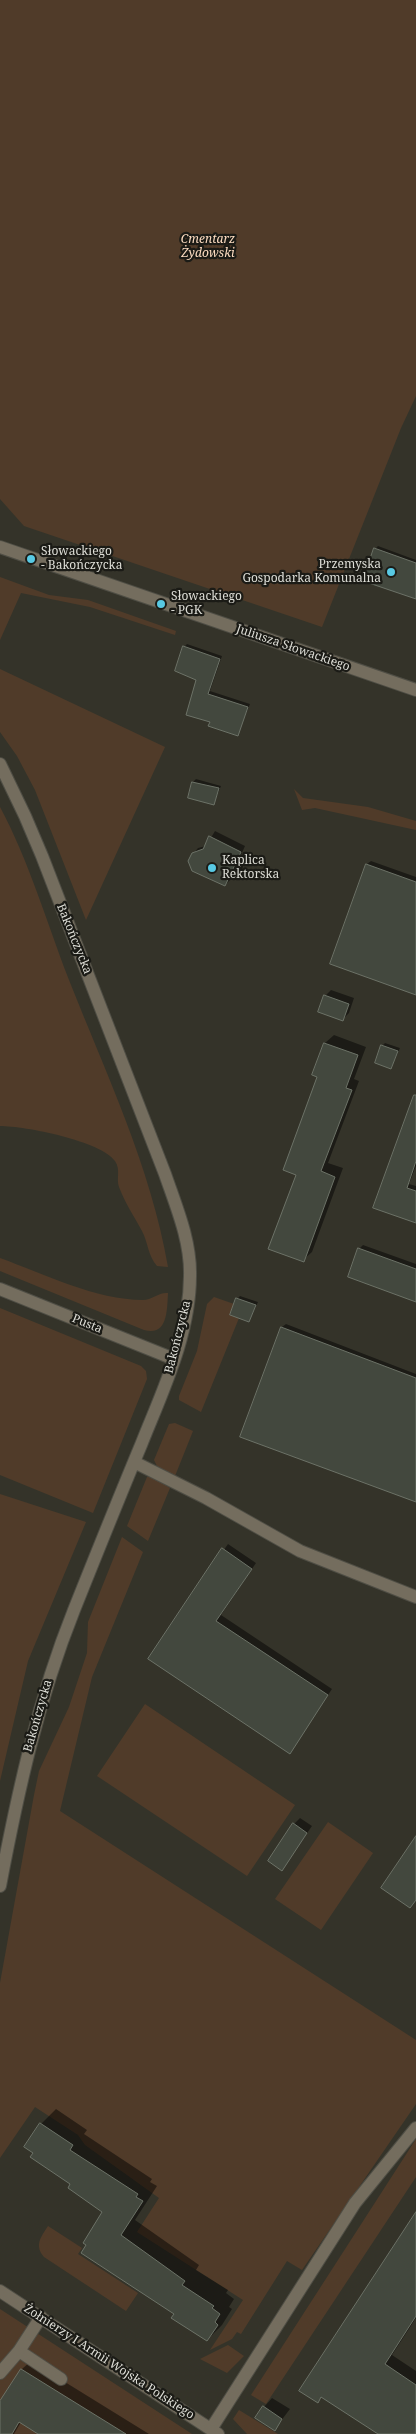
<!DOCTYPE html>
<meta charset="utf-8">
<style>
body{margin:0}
canvas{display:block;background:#343329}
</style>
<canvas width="416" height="2434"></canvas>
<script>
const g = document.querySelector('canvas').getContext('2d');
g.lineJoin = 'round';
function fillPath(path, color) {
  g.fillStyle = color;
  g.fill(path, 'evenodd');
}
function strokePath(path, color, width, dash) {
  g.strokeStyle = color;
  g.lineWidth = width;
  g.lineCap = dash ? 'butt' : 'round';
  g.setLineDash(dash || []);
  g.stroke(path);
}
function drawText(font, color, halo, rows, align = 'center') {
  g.font = font + ' "Noto Serif",serif';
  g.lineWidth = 4.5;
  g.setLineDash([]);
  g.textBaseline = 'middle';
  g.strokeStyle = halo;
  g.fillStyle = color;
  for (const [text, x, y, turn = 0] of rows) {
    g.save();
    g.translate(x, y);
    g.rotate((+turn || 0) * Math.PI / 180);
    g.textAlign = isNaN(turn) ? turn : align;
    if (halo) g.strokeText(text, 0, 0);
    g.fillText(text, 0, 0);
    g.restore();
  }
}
const green = new Path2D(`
 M0 0H416V396L401 428 322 627 24 526 0 499Z
 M0 577 49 595 88 600 176 631 175 635 90 607 21 593 0 640Z
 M0 669 165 747 86 920 35 790 17 756 0 732Z
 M294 789 303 798 368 807 416 821V830L315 808 302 810Z
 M0 807C29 861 47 923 69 980 106 1074 151 1167 168 1267L157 1266C148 1256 148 1242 142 1231 134 1216 125 1203 119 1187 116 1178 121 1170 115 1161 101 1141 25 1126 0 1126Z
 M0 1258C44 1274 96 1300 143 1300 152 1300 159 1292 168 1293 167 1309 168 1337 144 1330L0 1271Z
 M214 1297 234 1304 230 1315 239 1318 201 1412 179 1400V1396L197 1351 207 1304Z
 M0 1308 141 1366 146 1371 147 1379 93 1513 0 1475Z
 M175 1423 193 1431 175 1476 157 1466 154 1460 169 1424Z
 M147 1477H153L170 1488 148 1541 127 1526Z
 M0 1494 86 1522 28 1661 0 1781Z
 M122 1537 143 1552 92 1677 60 1811 416 2040V2104L302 2270 287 2261 241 2334 237 2332 232 2339 210 2350 243 2300 137 2232 159 2198 85 2145 78 2135 35 2107 0 2158V1983L34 1795 39 1771 69 1707 87 1653 88 1622Z
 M145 1704 295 1805 247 1876 97 1776Z
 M328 1822 373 1853 321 1930 275 1899Z
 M416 2139V2177L266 2404 251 2395Z
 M48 2226 82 2248 78 2254 138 2293 126 2311 44 2257C34 2245 41 2237 48 2226Z
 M0 2309 192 2434H0Z
 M228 2345 244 2356 227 2373 200 2359Z
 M239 2410 278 2434H247L233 2419Z`);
const shadow = new Path2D(`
 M378 546 416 560V598L375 549Z
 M187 644 222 656 210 691 250 704 237 735 211 721 184 647Z
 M196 779 221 786 214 803 193 782Z
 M215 831 245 846 230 880 225 885 193 854 198 848 206 846Z
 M371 861 416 877V994L367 864Z
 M331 990 354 998 349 1013 343 1019 325 996Z
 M334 1035 366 1047 354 1079 359 1081 328 1163 343 1168 312 1252 303 1260 297 1174 319 1077 314 1075 325 1043Z
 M385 1043 400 1048 391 1068 382 1046Z
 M416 1107V1166L409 1184 416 1186V1222L375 1207Z
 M363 1245 416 1264V1301L359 1249Z
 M240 1296 258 1302 249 1321 237 1299Z
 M286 1324 416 1374V1501L241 1437 282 1327Z
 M228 1544 256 1563 221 1615 332 1689 290 1752 149 1658Z
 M300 1818 312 1826 282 1869 294 1824Z
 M56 2109 87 2130 84 2134 152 2179 150 2182 157 2186 135 2220 199 2265 196 2270 228 2290 226 2293 234 2299 229 2307 232 2309 222 2325 207 2340 176 2314 104 2211 34 2152 41 2124Z
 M416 2214V2318L392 2355 416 2371V2434H380L322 2396 317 2401Z
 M31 2361 149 2434H41L21 2422 14 2434H0V2404L22 2369Z
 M272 2398 290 2409 274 2430 264 2407Z`);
const building = new Path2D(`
 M374 548 416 563V599L363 581Z
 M183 646 220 659 208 694 248 707 238 736 208 726 210 722 186 715 196 680 175 671Z
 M192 782 219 788 214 805 188 798Z
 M209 836 241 852 225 886 192 871 188 861 192 853 203 849Z
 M366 864 416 882V995L330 964Z
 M324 995 349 1004 343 1021 318 1012Z
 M324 1043 358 1055 346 1088 352 1090 321 1171 335 1177 304 1262 268 1249 296 1175 283 1170 317 1077 312 1075Z
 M381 1045 398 1051 391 1069 375 1063Z
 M414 1095H416V1161L407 1188 416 1191V1223L373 1208Z
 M358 1248 416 1269V1302L348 1277Z
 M236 1298 256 1305 249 1322 230 1315Z
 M281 1327 416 1378V1502L240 1437Z
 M222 1548 252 1569 216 1621 328 1695 290 1754 148 1659Z
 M293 1823 307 1833 282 1871 268 1861Z
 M416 1836V1900L410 1908 381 1888Z
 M40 2123 73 2145 70 2150 138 2194 136 2197 143 2201 121 2235 185 2281 182 2285 214 2306 212 2308 220 2314 215 2322 218 2325 207 2341 171 2318 174 2314 81 2253 86 2245 83 2243 102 2212 68 2188 70 2184 30 2157 33 2153 24 2147Z
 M416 2212V2316L385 2364 416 2385V2434H378L321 2397 318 2403 299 2391Z
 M21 2369 126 2434H38L19 2422 12 2434H0V2401Z
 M263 2406 282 2419 275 2431 255 2418Z`);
const minor = new Path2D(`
 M0 547 416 690
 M0 764 25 816 42 856 165 1174C176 1206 191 1241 190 1276 190 1335 162 1392 141 1445 118 1500 96 1555 74 1610 38 1700 18 1791 0 1886
 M0 1289 174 1359
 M134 1462 206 1498 300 1551 416 1597
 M0 2291 218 2434
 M19 2351 61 2379
 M0 2373 19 2351 41 2317
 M211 2429 355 2203 416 2128`);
const markers = [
 [31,559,5,"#58c9e3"],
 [391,572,5,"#58c9e3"],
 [161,604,5,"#58c9e3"],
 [212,868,5,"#58c9e3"]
];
const parkNames = [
 ["Cmentarz",208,240],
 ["Żydowski",208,254]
];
const poiNames = [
 ["Słowackiego",41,552],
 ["- Bakończycka",41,566],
 ["Przemyska",381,565,"right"],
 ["Gospodarka Komunalna",381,579,"right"],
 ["Słowackiego",171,597],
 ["- PGK",171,611],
 ["Kaplica",222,861],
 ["Rektorska",222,875]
];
const streetNames = [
 ["Juliusza Słowackiego",293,648,19],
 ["Bakończycka",74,939,68],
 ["Pusta",87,1324,22],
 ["Bakończycka",178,1337,-76],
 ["Bakończycka",38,1716,-74],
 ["Żołnierzy I Armii Wojska Polskiego",109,2362,33]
];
fillPath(green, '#503b29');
fillPath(shadow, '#0007');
fillPath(building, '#43483e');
strokePath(building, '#6c7267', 1);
strokePath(minor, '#4f4e45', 14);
strokePath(minor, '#746d5e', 12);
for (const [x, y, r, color] of markers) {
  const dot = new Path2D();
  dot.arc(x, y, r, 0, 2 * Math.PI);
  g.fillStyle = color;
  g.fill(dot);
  strokePath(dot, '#1b1b16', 2);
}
drawText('italic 12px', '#fcdcc1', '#1b1b16', parkNames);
drawText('12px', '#deded7', '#1b1b16', poiNames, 'left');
drawText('12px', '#deded7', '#1b1b16', streetNames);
</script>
